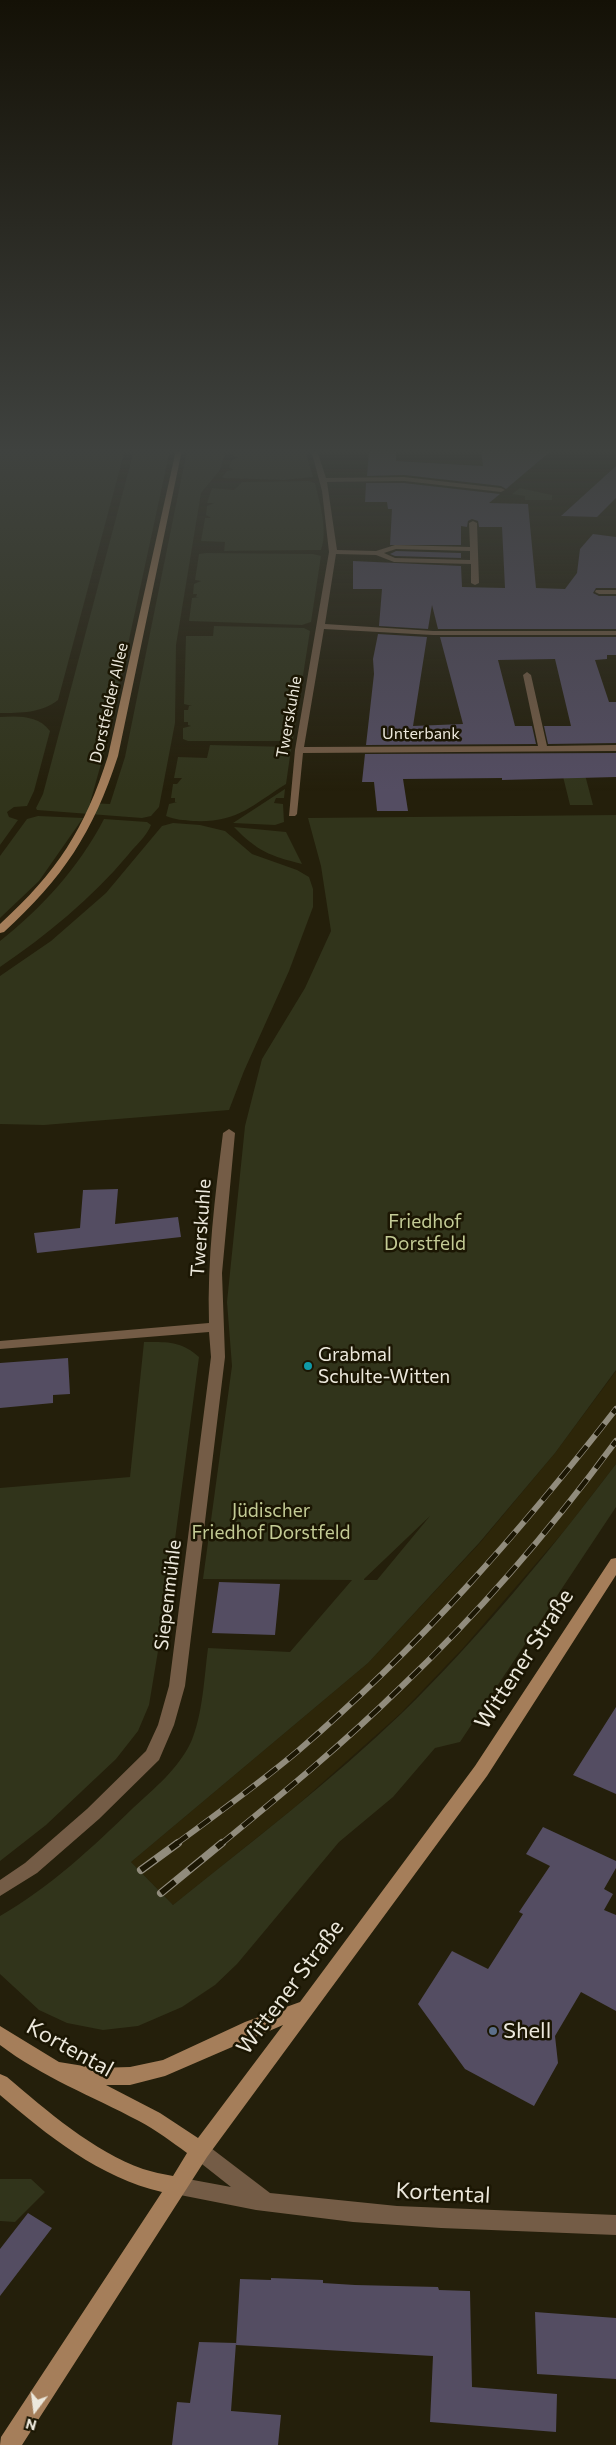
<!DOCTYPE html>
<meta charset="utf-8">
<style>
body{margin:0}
#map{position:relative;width:616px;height:2445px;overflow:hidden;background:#241f0b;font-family:Commissioner,sans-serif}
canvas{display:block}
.north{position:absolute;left:10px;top:2385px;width:50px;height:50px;-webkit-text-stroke:4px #1b1603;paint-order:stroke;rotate:195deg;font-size:14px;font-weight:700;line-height:20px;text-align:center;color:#ece8dc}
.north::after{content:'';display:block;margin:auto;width:18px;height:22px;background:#ece8dc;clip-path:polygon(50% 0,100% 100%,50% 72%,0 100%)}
</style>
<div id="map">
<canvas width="616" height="2445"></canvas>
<div class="north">N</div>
</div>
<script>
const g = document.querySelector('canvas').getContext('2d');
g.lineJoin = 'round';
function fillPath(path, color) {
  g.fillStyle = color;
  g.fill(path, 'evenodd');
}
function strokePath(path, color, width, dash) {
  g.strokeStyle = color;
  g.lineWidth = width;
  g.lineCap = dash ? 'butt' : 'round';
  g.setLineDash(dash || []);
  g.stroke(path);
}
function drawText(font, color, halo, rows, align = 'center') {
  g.font = font + ' Commissioner,sans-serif';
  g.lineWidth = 5;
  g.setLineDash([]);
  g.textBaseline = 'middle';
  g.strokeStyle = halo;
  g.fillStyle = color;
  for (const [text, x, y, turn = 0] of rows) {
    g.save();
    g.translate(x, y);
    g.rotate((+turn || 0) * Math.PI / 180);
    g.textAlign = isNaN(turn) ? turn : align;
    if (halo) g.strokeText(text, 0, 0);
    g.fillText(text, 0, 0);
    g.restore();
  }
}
const built = new Path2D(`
 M616 1371V1464L565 1530 464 1647 401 1713 294 1808 173 1905 131 1862 368 1663 479 1544 555 1453Z`);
const green = new Path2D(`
 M0 450H125L58 700C42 713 20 713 0 713Z
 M134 450H170L106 746 90 803 110 804 125 757 187 450H226L220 470 201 493 176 645 175 723 159 807 151 816 142 818 37 810 36 808 43 794Z
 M234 450H305L313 477 284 480 224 478 222 477 227 471 233 470 229 467 232 460 238 457 233 456Z
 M308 481 315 483C320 503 328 531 321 550L224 551 225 542 201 541 205 518H211L206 515 207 506 214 503H207L212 488 234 490 242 482Z
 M520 488 552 495V500H525V496L512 494Z
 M206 553 313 554 321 556 311 622 302 625 189 621 192 598 199 597H196L197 594H193L194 584 201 581 195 580 199 554Z
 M214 626 304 628 310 631 293 739 291 741H188L183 739V728L191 726 188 725V722H184V710H188L189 706H192L184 704 186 636H213Z
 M0 717C18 716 38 715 50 731L34 791 27 806 14 807 7 812 9 817 18 820 0 845Z
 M210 745 289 747 291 749 286 784C251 806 237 823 193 821 184 820 175 820 166 816L169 804 177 802H175V798H171L173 784H177L182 778H174L178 757 207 758Z
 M558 756H580L593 805H570Z
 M285 789 284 798H276L274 803 283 804 284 822 275 825 233 823Z
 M616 815V1370L555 1453 479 1543 368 1663 131 1862 173 1905C250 1843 330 1782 402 1713 480 1637 550 1551 616 1464V1507L460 1742 435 1748 393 1797 339 1842 237 1964 215 1985 182 2007 138 2026 103 2030 67 2023 39 2010 0 1974V1916C50 1887 92 1848 133 1808 154 1789 179 1768 191 1742 203 1714 204 1678 208 1648L290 1652 352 1580 203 1579 232 1366 227 1302 245 1126 262 1059 305 988 331 931 321 866 308 818ZM430 1516 377 1580H364V1579Z
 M38 816 83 818 39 881 0 918V856L27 819Z
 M104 819 147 822 151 825C147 836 135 846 128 855 91 899 47 935 0 967V941C42 908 79 867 104 819Z
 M173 823 200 825 225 831 252 854 297 870 309 877 313 889V907L289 971 244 1071 229 1110 44 1125 0 1124V976L51 941 106 893 162 826Z
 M234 827 286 832 302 864C270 856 257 851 234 827Z
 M144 1342C168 1342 181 1341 199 1357L169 1585 149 1705 138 1731 116 1759 46 1825 0 1861V1488L130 1477Z
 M0 2179H31L45 2192 15 2222 0 2221Z`);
const building = new Path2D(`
 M369 450H396V461L483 466 481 450H552L506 489 501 486 404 475 367 476Z
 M616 466V498L597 517 561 516Z
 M366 483H404L500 494 489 503 528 504 536 588 565 589 577 573 580 549 593 534 616 537V588H596L593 593 599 596H616V629H438L432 605 428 629 379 626 382 589H353V561L461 566 462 587 505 588 502 527H479L478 521 472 519 468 521 467 527 461 526V545H390L392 509H388L387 502H365Z
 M396 551 461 553V558L395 556 390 554Z
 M378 634 427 637 413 726 463 724 440 637H616V655H607V659L595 660 609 702H616V743L548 744 544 726H571L555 659 498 660 515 726H532L536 744 366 745 374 674 373 659Z
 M616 753V777L502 780V778L403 779 408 811H377L374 782H362L365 754Z
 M118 1189 115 1224 178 1217 181 1237 37 1253 34 1233 80 1228 83 1190Z
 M68 1358 70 1394 53 1395V1403L0 1408V1363Z
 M219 1582 280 1584 275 1635 212 1633Z
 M616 1707V1794L573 1775Z
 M543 1827 616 1861V1868L604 1889 613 1894 604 1910 616 1915V2011L581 1992 555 2036 558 2063 534 2106 465 2069 418 2004 452 1951 488 1969 523 1914 519 1912 550 1866 526 1854Z
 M28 2213 52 2228 0 2296V2249Z
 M271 2278 323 2280V2283L355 2285 438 2287 439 2290 470 2291 472 2387 557 2394 556 2432 430 2422 433 2356 236 2345 240 2279 271 2280Z
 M535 2312 616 2318V2379L537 2374Z
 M199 2342 236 2343 231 2411 281 2415 278 2445H172L177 2402 190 2403Z`);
const minor = new Path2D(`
 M311 450H317L326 478 404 477 501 488 505 490 501 492 404 481 327 482 337 550 376 551 395 545 470 547 469 523 473 521 477 523 479 583 475 585 471 583V564L394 562 376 555 336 554 325 624 433 631H616V635H433L324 629 304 747 538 746 523 675 527 672 531 675 547 746 616 745V751L303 753 297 814 295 816H289L295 750 329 552 322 491ZM396 549 470 551V560L395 558 384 553Z
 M596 590H616V594H599L595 592Z
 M229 1129 235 1133 222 1273 225 1357 185 1686 174 1725 159 1760 99 1819 37 1873 0 1896V1880L25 1863 87 1809 146 1751 158 1725 169 1686 211 1357 209 1332 0 1349V1341L209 1323C207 1259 215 1196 223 1133Z`);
const tertiary = new Path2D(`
 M200 2142 207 2145 270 2193 397 2206 616 2215V2235L441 2228 353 2222 256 2210 170 2193 167 2186 170 2179 177 2177 231 2187 193 2157 190 2151 193 2145Z`);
const secondary = new Path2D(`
 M176 450H182L118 756C93 833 63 878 4 932L0 933V924C57 872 85 829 108 756Z
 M616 1558V1575L487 1776 207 2157 22 2445H0L1 2437 162 2192C100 2178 47 2135 0 2095V2074L7 2077C46 2110 94 2152 143 2169 152 2172 163 2174 173 2176L187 2153C172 2142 156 2130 139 2121 92 2096 42 2077 0 2045V2026L59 2062 96 2068 130 2067 163 2060 245 2022 300 2002 475 1766 611 1559ZM283 2025 198 2138 160 2113 106 2085H130L165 2076Z`);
const railFar1 = new Path2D(`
 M176 1844C218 1813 260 1783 299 1750 418 1648 520 1532 616 1409
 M221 1844C282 1794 343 1744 400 1688 478 1614 552 1528 616 1441`);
const rail = new Path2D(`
 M141 1870 178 1843
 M161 1893 222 1843`);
const markers = [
 [308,1366,5,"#0f9aa8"],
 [493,2031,5,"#5c6f8a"]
];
const farStreetnames = [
 ["Dorstfelder Allee",109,703,-77],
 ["Twerskuhle",289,717,-80],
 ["Unterbank",421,734]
];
const parkNames = [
 ["Friedhof",425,1222],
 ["Dorstfeld",425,1244],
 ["Jüdischer",271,1511],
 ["Friedhof Dorstfeld",271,1533]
];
const streetNames = [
 ["Twerskuhle",201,1228,-86],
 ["Siepenmühle",168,1595,-83]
];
const poiNames = [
 ["Grabmal",318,1355],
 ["Schulte-Witten",318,1377]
];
const nearStreetnames = [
 ["Wittener Straße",524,1659,-57],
 ["Wittener Straße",290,1987,-53],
 ["Kortental",70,2048,29],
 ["Kortental",443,2193,3]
];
const nearPoinames = [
 ["Shell",503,2031]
];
fillPath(built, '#2d2609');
fillPath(green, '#31341b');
fillPath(building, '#544d62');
fillPath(minor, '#745c46');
fillPath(tertiary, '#745c46');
fillPath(secondary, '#a57e5a');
strokePath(railFar1, '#918c7d', 6);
strokePath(rail, '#918c7d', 8);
strokePath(railFar1, '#1b1603', 4.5, [14]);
strokePath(rail, '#1b1603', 5.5, [18]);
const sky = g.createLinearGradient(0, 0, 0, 792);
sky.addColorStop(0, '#141106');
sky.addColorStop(0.57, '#3f423f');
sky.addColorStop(1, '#3f423f00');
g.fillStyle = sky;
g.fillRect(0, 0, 616, 792);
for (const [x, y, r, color] of markers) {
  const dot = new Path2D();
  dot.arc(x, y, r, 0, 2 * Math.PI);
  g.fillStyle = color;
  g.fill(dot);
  strokePath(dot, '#1b1603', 2);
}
drawText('16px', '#ece8dc', '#1b1603', farStreetnames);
drawText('19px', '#c3cb95', '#1b1603', parkNames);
drawText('19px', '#ece8dc', '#1b1603', streetNames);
drawText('19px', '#ece8dc', '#1b1603', poiNames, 'left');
drawText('22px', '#ece8dc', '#1b1603', nearStreetnames);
drawText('22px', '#ece8dc', '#1b1603', nearPoinames, 'left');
</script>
